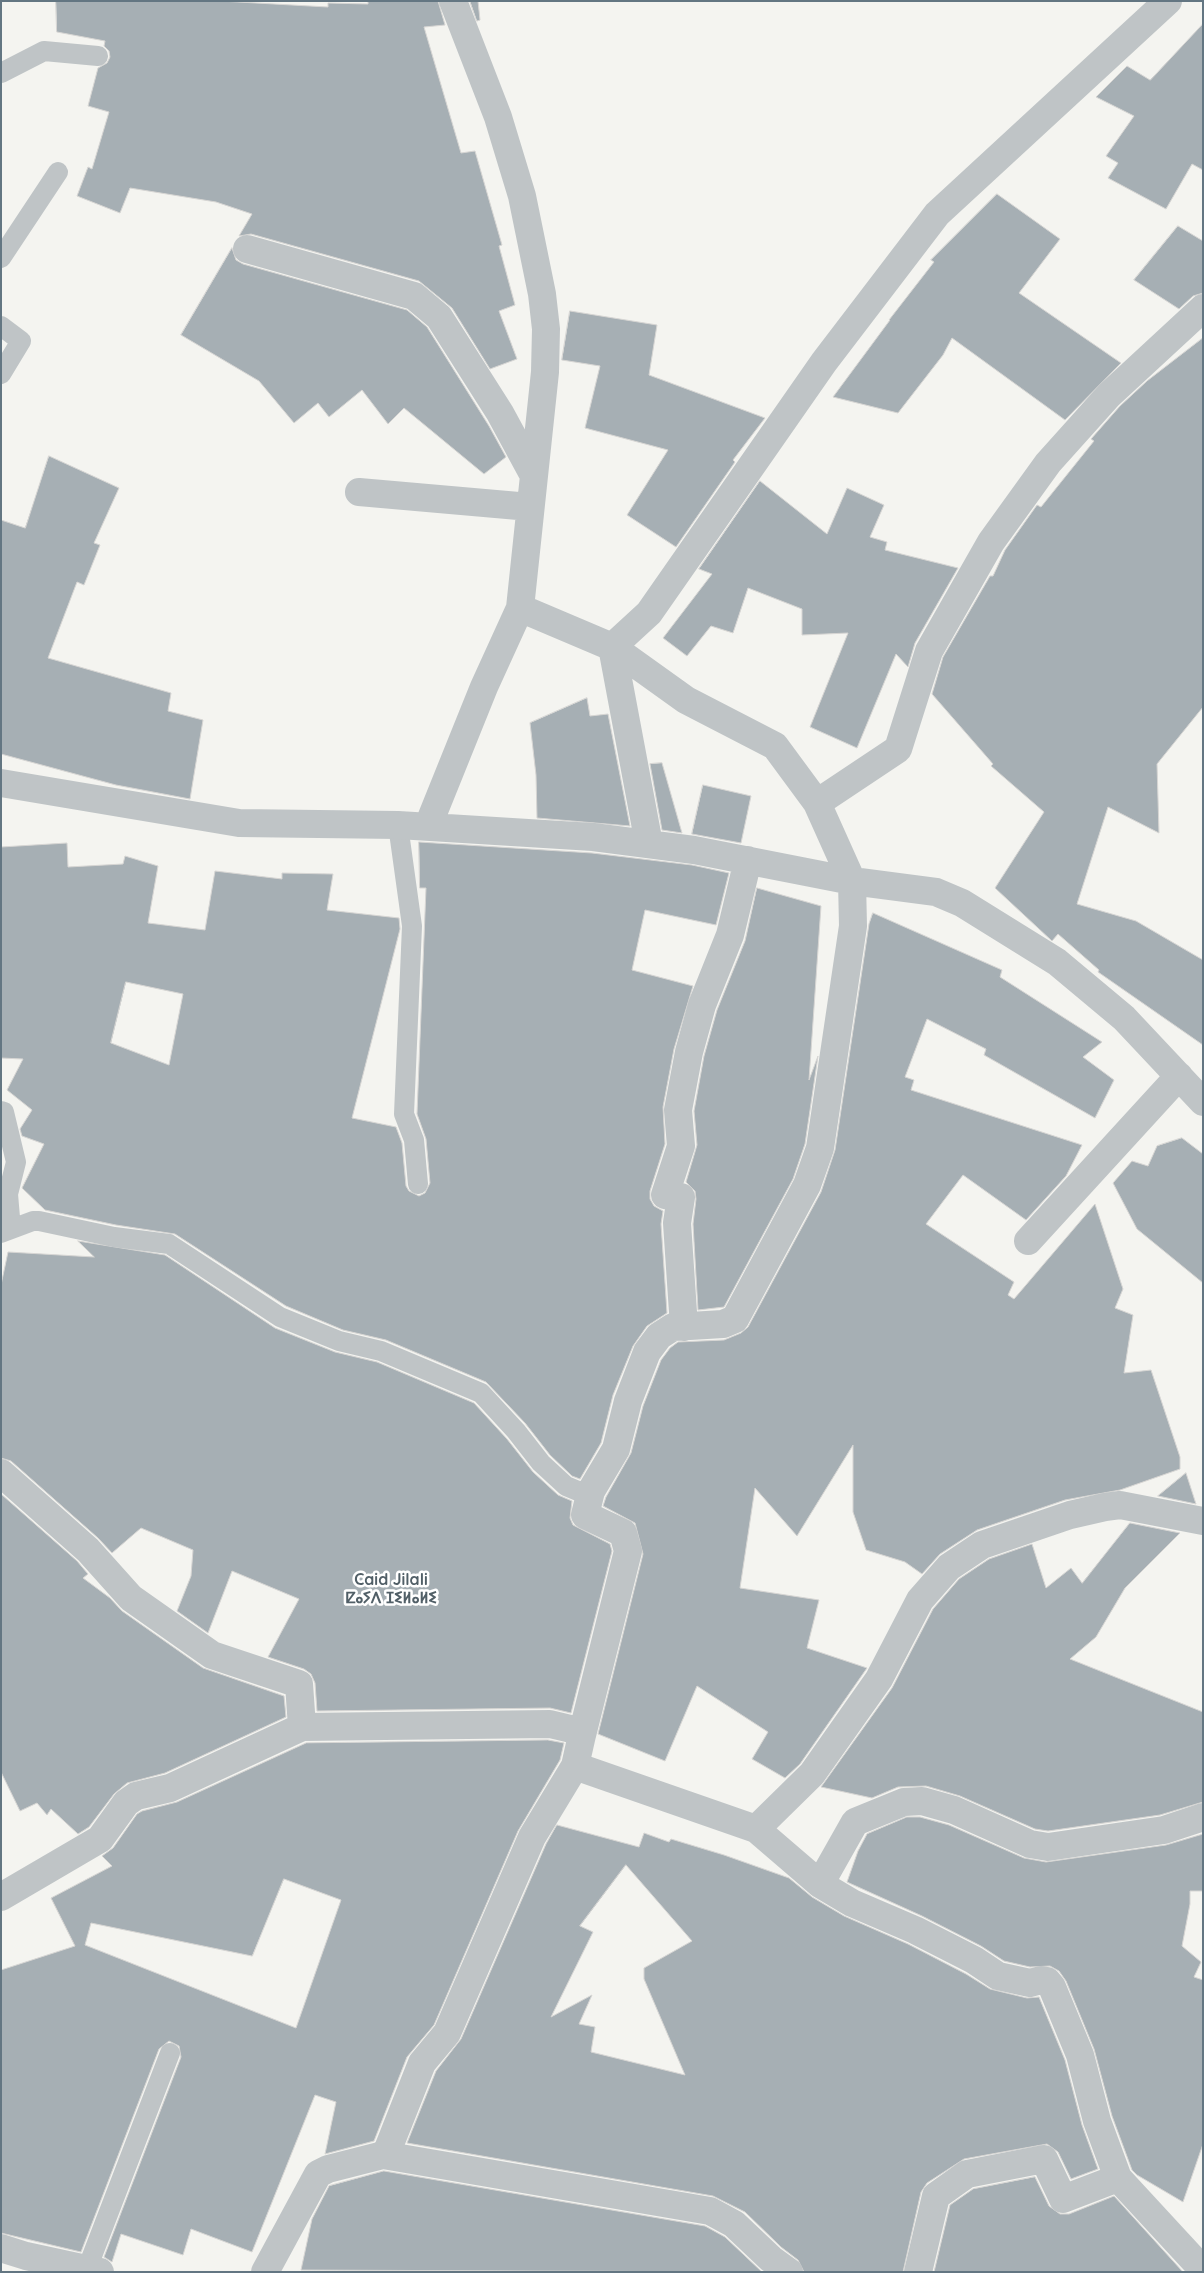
<!DOCTYPE html>
<meta charset="utf-8">
<style>
body{margin:0}
#map{position:relative;width:1204px;height:2273px;overflow:hidden;background:#f4f4f0;font-family:Quicksand,sans-serif}
canvas{display:block}
.frame{position:absolute;inset:0;border:2px solid #637682;pointer-events:none}
</style>
<div id="map">
<canvas width="1204" height="2273"></canvas>
<div class="frame"></div>
</div>
<script>
const g = document.querySelector('canvas').getContext('2d');
g.lineJoin = 'round';
function fillPath(path, color) {
  g.fillStyle = color;
  g.fill(path, 'evenodd');
}
function strokePath(path, color, width, dash) {
  g.strokeStyle = color;
  g.lineWidth = width;
  g.lineCap = dash ? 'butt' : 'round';
  g.setLineDash(dash || []);
  g.stroke(path);
}
function drawText(font, color, halo, rows, align = 'center') {
  g.font = font + ' Quicksand,"Noto Sans Tifinagh",sans-serif';
  g.lineWidth = 5;
  g.setLineDash([]);
  g.textBaseline = 'middle';
  g.strokeStyle = halo;
  g.fillStyle = color;
  for (const [text, x, y, turn = 0] of rows) {
    g.save();
    g.translate(x, y);
    g.rotate((+turn || 0) * Math.PI / 180);
    g.textAlign = isNaN(turn) ? turn : align;
    if (halo) g.strokeText(text, 0, 0);
    g.fillText(text, 0, 0);
    g.restore();
  }
}
const building = new Path2D(`
 M56 1H220L328 7V3L368 4V1H438L445 25 424 27 461 153 475 151 502 245 499 246 515 305 499 311 517 359 490 369 452 308 419 281 251 234 239 236 252 214 216 202 130 188 120 213 77 196 88 167 92 169 109 112 88 106 98 68 107 63 110 57 109 51 104 46 105 41 57 32Z
 M470 1H478L480 20 477 21Z
 M1203 24V170L1192 164 1166 209 1108 178 1118 163 1106 156 1134 116 1096 97 1127 66 1150 80Z
 M997 194 1060 239 1019 293 1121 363 1065 420 952 338 943 355 898 413 833 397 890 320H889L934 262 931 260Z
 M1178 226 1203 241V293L1193 296 1179 309 1134 280Z
 M232 248 236 260 243 264 407 310 427 327 489 426 506 457 484 474 404 408 388 424 362 390 329 417 318 403 294 423 259 381 181 335Z
 M570 311 657 325 649 375 765 418 733 460 735 462 676 547 627 515 668 450 585 428 600 366 562 360Z
 M1203 338V707L1157 764 1159 833 1108 807 1077 904 1136 921 1203 960V1045L1098 972 1099 970 1058 934 1052 941 995 888 1044 812 991 766 993 764 932 694 943 657 990 576H993L1005 550 1037 505 1041 507 1094 441 1091 439 1120 406 1147 381Z
 M49 456 119 488 94 543 100 545 84 585 77 582 48 658 171 693 168 711 203 720 190 799 116 785 1 754V520L25 528Z
 M760 481 827 534 847 488 884 505 870 537 887 542 885 550 958 568 915 643 908 667 896 654 857 748 810 727 848 633 802 635V609L748 588 733 633 711 626 687 656 663 638 712 574 699 569Z
 M587 698 590 716 608 714 630 826 537 818 536 775 530 723Z
 M662 763 682 833 662 830 650 764Z
 M703 785 751 796 741 843 692 834Z
 M419 842 592 853 692 865 729 873 716 925 645 910 632 970 693 986 674 1049 663 1107 665 1144 650 1191V1199L654 1206 663 1211 661 1224 667 1313 647 1326 633 1346 613 1395 601 1443 580 1479 572 1476 550 1455 525 1423 486 1382 386 1340 343 1330 286 1306 175 1234 116 1225 45 1210 22 1188 44 1144 22 1136 20 1129 32 1110 7 1090 23 1059 1 1058V847L67 843 68 867 123 864 125 856 158 866 148 923 205 930 215 871 282 879V873L333 874 327 910 399 918 400 929 352 1118 396 1127 402 1143 406 1186 409 1191 419 1196 425 1193 430 1183 426 1139 417 1114 426 888H420ZM126 982 183 994 169 1065 111 1043Z
 M757 888 821 906 809 1080 818 1056 805 1144 793 1179 724 1307 698 1310 693 1224 696 1199 695 1191 686 1182 697 1145 694 1111 704 1056 717 1010 745 941Z
 M873 913 1002 970 1000 977 1102 1042 1083 1057 1114 1080 1095 1118 984 1055 986 1049 927 1019 905 1077 914 1080 911 1090 1082 1145 1066 1176 1026 1220 963 1175 926 1224 1014 1282 1008 1295 1014 1299 1095 1204 1123 1289 1115 1308 1133 1315 1124 1373 1151 1370 1180 1457V1469L1120 1490 1065 1500 977 1530 940 1554 922 1574 905 1562 866 1550 853 1512V1445L797 1536 755 1488 740 1588 819 1600 807 1648 867 1668 800 1764 785 1778 752 1759 768 1732 697 1686 665 1761 598 1734 643 1554 635 1523 603 1506 606 1497 631 1453 643 1406 661 1360 670 1348 678 1342 724 1340 741 1333 748 1327 821 1192 835 1150 869 924Z
 M1182 1138 1203 1154V1283L1137 1229 1113 1183 1132 1161 1148 1166 1157 1146Z
 M78 1241 165 1255 275 1328 335 1352 377 1362 474 1403 507 1439 533 1472 558 1495 572 1501 570 1518 573 1525 610 1544 612 1551 571 1713 550 1708 317 1711 315 1683 311 1674 304 1669 268 1657 299 1599 232 1571 208 1633 177 1611 191 1576 193 1550 141 1528 112 1553 98 1538 11 1461 1 1458V1285L8 1252 94 1257Z
 M1186 1473 1196 1504 1158 1496Z
 M1 1494 77 1561 88 1574 83 1578 110 1598 122 1611 203 1668 284 1696 286 1717 165 1773 127 1783 114 1794 89 1827 78 1834 51 1809 47 1815 37 1803 20 1811 1 1772Z
 M1130 1523 1180 1533 1125 1588 1096 1637 1070 1659 1203 1712V1802L1160 1815 1048 1831 1035 1829 960 1796 926 1786 898 1787 872 1798 821 1787 892 1688 933 1609 959 1579 989 1559 1032 1544 1046 1588 1071 1568 1082 1583Z
 M548 1740 564 1743 560 1760 518 1831 434 2025 407 2057 374 2141 325 2154 336 2102 315 2095 252 2252 191 2229 183 2255 121 2234 112 2262 104 2257 181 2057 179 2046 169 2041 159 2049 81 2252 1 2233V1970L75 1946 51 1898 112 1866 102 1856 113 1848 137 1814 142 1811 177 1802 306 1743ZM284 1879 341 1900 296 2028 85 1945 91 1923 252 1956Z
 M907 1817H920L949 1825 1024 1858 1046 1862 1166 1845 1203 1834V1891H1190V1904L1182 1946 1201 1962 1194 1977 1203 1980V2144L1183 2202 1137 2175 1132 2170 1112 2116 1094 2049 1066 1981 1059 1971 1050 1966 1030 1967 1004 1961 981 1946 922 1916 847 1882 858 1851 867 1834Z
 M557 1825 639 1847 644 1833 669 1842 671 1839 724 1855 789 1878 812 1897 844 1916 908 1944 966 1974 990 1989 1027 1998 1039 1997 1065 2060 1082 2125 1098 2169 1071 2179 1058 2152 1047 2144 964 2159 927 2183 921 2192 903 2272H804L798 2260 781 2247 745 2212 713 2196 407 2143 436 2071 461 2039 546 1844ZM626 1865 692 1941 644 1968V1979L685 2075 591 2052 595 2027 579 2024 592 1995 551 2017 593 1932 580 1926Z
 M384 2171 705 2226 725 2237 762 2272 301 2270 312 2219 329 2186Z
 M1035 2177 1049 2206 1060 2214H1069L1114 2196 1183 2272H934L950 2205 973 2189Z`);
const lane = new Path2D(`
 M1 73 44 51 98 56
 M1 258 58 172
 M1 326 21 341 1 374
 M398 825 412 926 404 1114 414 1140 418 1184
 M1 1111 4 1112 16 1162 8 1194 11 1229
 M1 1233 33 1221H39L114 1237 169 1244 280 1317 339 1341 381 1351 481 1393 516 1431 541 1463 566 1486 578 1491H591
 M87 2269 170 2053`);
const street = new Path2D(`
 M247 249 414 296 439 317 500 413 533 474
 M359 492 530 507
 M520 608 612 647 686 700 775 746 817 803 852 881 853 926 820 1148 807 1185 735 1319 723 1324 673 1327 659 1336 647 1352 628 1401 616 1449 591 1491 585 1515 623 1533 628 1551 582 1735
 M1 783 239 823 398 825 593 837 694 850 852 881 936 892 962 903 1057 962 1124 1018 1203 1102
 M817 803 898 749 929 651 991 542 1048 463 1109 395 1203 308
 M428 826 484 687 520 608 545 372 546 329 542 294 522 196 498 117 453 1
 M649 844 612 647 649 613 824 362 937 214 1168 1
 M1028 1241 1179 1076
 M684 1327 677 1223 681 1197 665 1195 681 1146 678 1110 689 1052 702 1005 730 935 748 860
 M1 1473 88 1550 131 1598 212 1655 299 1684 302 1727
 M756 1829 812 1774 879 1679 920 1600 949 1567 982 1545 1070 1515 1105 1507 1120 1505 1203 1521
 M820 1884 855 1822 904 1802 922 1801 954 1810 1030 1844 1048 1847 1164 1830 1203 1817
 M1 1897 100 1839 126 1803 136 1796 170 1788 302 1727 550 1724 575 1730 582 1735 575 1766 756 1829 820 1884 852 1903 915 1930 974 1960 998 1976 1030 1983 1041 1980 1047 1981 1052 1987 1080 2055 1097 2121 1118 2178 1203 2270
 M383 2155 710 2211 734 2224 771 2259 789 2272
 M1 2248 26 2256 100 2272
 M265 2272 318 2174 328 2169 383 2155 388 2149 422 2063 447 2033 532 1837 575 1766
 M918 2272 936 2196 967 2174 1044 2159 1063 2199 1118 2178`);
const quarterNames = [
 ["Caid Jilali",391,1580],
 ["ⵇⴰⵢⴷ ⵊⵉⵍⴰⵍⵉ",391,1598]
];
fillPath(building, '#a6afb4');
strokePath(building, '#d6d5d3', 1);
strokePath(lane, '#bfc4c6', 20);
strokePath(street, '#bfc4c6', 28);
drawText('bold 16px', '#515f67', '#fff', quarterNames);
</script>
